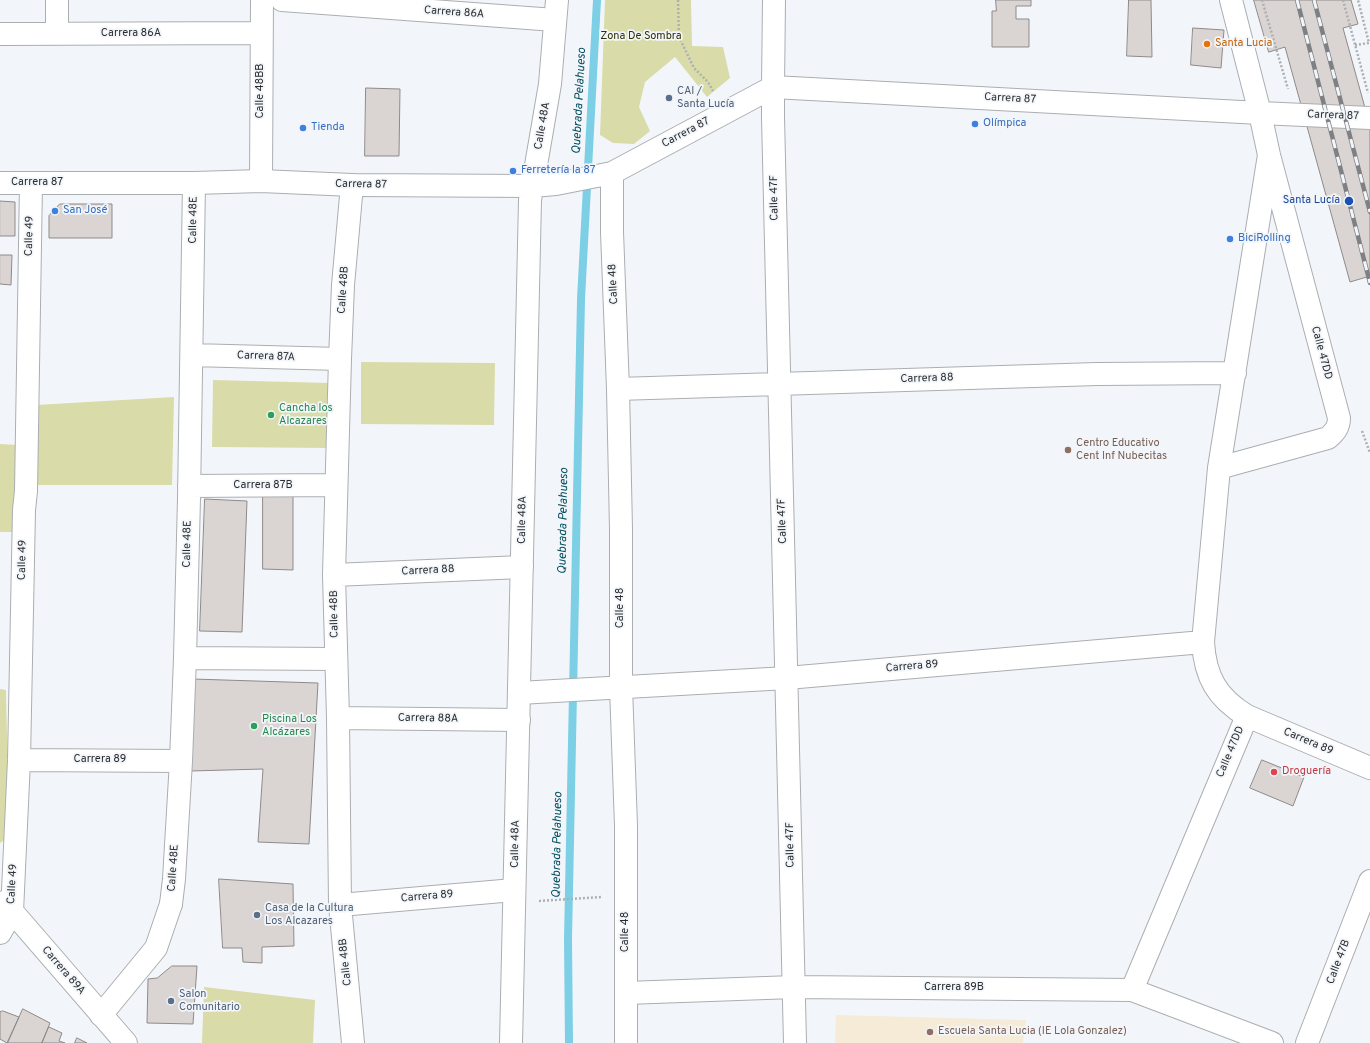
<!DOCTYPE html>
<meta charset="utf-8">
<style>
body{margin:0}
canvas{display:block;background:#f2f6fa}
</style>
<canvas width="1370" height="1043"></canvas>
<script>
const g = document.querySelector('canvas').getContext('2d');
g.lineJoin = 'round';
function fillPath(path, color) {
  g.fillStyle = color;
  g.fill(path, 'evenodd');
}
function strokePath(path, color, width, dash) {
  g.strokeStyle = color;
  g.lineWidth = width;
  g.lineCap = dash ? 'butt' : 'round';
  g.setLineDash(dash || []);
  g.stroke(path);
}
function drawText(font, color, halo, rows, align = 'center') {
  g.font = font + ' Overpass,sans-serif';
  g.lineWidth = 3.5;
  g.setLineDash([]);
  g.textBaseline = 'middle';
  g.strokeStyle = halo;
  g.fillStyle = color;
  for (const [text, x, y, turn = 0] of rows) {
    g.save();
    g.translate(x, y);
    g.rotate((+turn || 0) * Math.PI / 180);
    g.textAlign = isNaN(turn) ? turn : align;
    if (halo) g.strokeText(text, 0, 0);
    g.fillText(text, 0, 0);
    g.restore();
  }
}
const education = new Path2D(`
 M836 1015 1026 1020 1023 1043H835Z`);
const green = new Path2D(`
 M605 0H691L692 46 723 47 730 78 707 97 675 57 645 82 639 107 650 131 634 144 613 143 600 135Z
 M361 362 495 363 494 425 361 424Z
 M213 380 330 383 329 448 212 447Z
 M174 397 172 485H35L36 405Z
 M0 444 19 445 18 532H0Z
 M0 689 6 690 9 837 0 843Z
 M204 987 315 1000 313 1043H202Z`);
const stream = new Path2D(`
 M569 1043 568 939 581 299 597 0`);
const building = new Path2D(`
 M996 0H1031V6H1016V19H1029V47H992V11H996Z
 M1129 0H1151L1152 57 1127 56Z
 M1254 0H1351L1358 24 1343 28 1370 126V276L1350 282 1285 47 1269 52Z
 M1193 28 1224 30 1221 68 1191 65Z
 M366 88 400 89 399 156H365Z
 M0 201 15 202V236H0Z
 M60 204H112V238H49V216Z
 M0 255H12L11 285 0 284Z
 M263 495H293V570L263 569Z
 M205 499 247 501 242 632 200 631Z
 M193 679 318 683 309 844 258 842 263 769 191 771Z
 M1262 760 1304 777 1293 806 1250 788Z
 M219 879 293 884 294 946 262 947V963L243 962 242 948H223Z
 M172 966H197L193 1024 147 1023 148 979 157 978Z
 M23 1009 50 1023 42 1043H8Z
 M3 1011 19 1017 7 1043 0 1039V1012Z
 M49 1027 62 1033 59 1041 65 1043H42Z
 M77 1038 87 1043H75Z`);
const path = new Path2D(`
 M678 0 679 37 694 68 708 82 713 91
 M1262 0 1288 89
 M1343 0 1368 93
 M1355 45 1369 43 1358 0
 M1362 431 1370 453
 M539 901 602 897`);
const pedestrian = new Path2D(`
 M101 1015 156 948 171 904`);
const minor = new Path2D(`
 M282 0 555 20
 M0 34 261 33
 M57 34V0
 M773 87V117L795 1043
 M1269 155 1219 468 1203 642C1205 677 1217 698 1247 716L1370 768
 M261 181 262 0
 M352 185 343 285 340 359 334 575 338 718 340 905 353 1043
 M192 355 340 359
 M618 389 1097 374 1235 373
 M1219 468 1328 438C1335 432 1339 427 1339 418L1269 155 1260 113
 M189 486 336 485
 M334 575 522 567
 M185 658 336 659
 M519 693 787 678 1203 642
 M338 718 519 720
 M19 760 181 761
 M4 902 126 1043
 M171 904 174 879 181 761 185 658 189 498 194 183
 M340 905 514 890
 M0 933 12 912 19 760 24 510 26 491 31 183
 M1132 990 1247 716
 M626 993 794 987 1132 990 1272 1043
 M1307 1043 1370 881`);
const tertiary = new Path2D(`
 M1231 0 1260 113
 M773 87 774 0
 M612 173V232L618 389 621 529V687L626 826V1043
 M0 183H194L261 181 352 185 532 186 556 184 612 173 773 87 1260 113 1370 118
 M511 1043 530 200 550 84 557 0`);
const rail = new Path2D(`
 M1297 0 1370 283
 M1314 0 1370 212`);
const markers = [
 [1207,44,4,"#e8710a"],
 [669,98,4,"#5c6f8a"],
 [975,124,4,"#3f7fe0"],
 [303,128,4,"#3f7fe0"],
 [513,171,4,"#3f7fe0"],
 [1349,201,5,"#1a4fb4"],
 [55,211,4,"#3f7fe0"],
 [1230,239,4,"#3f7fe0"],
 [271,415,4,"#2e9e5b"],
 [1068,450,4,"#8d6e63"],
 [254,726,4,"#2e9e5b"],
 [1274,772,4,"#e0444e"],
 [257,915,4,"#5c6f8a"],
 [171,1001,4,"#5c6f8a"],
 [930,1032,4,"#8d6e63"]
];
const streetNames = [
 ["Carrera 86A",454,13,4],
 ["Carrera 86A",131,34],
 ["Calle 48BB",261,91,-90],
 ["Carrera 87",1010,99,3],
 ["Carrera 87",1333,116,2],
 ["Calle 48A",543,126,-80],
 ["Carrera 87",686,133,-28],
 ["Carrera 87",37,183],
 ["Carrera 87",361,185,1],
 ["Calle 47F",775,198,-91],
 ["Calle 48E",194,220,-89],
 ["Calle 49",30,236,-89],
 ["Calle 48",614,284,-93],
 ["Calle 48B",344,290,-86],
 ["Calle 47DD",1321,353,75],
 ["Carrera 87A",266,357,2],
 ["Carrera 88",927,379,-2],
 ["Carrera 87B",263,486],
 ["Calle 48A",523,520,-89],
 ["Calle 47F",783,521,-92],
 ["Calle 48E",188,544,-89],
 ["Calle 49",23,560,-89],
 ["Carrera 88",428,571,-3],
 ["Calle 48",621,608,-90],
 ["Calle 48B",335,614,-91],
 ["Carrera 89",912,667,-5],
 ["Carrera 88A",428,719,1],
 ["Carrera 89",1308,742,23],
 ["Calle 47DD",1231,752,-67],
 ["Carrera 89",100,760],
 ["Calle 48A",516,844,-89],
 ["Calle 47F",791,845,-91],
 ["Calle 48E",174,868,-86],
 ["Calle 49",13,884,-87],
 ["Carrera 89",427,897,-5],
 ["Calle 48",626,932,-90],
 ["Calle 48B",346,962,-96],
 ["Calle 47B",1339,962,-69],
 ["Carrera 89A",63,971,49],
 ["Carrera 89B",954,988]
];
const parkNames = [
 ["Zona De Sombra",641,37]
];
const foodNames = [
 ["Santa Lucia",1215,44]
];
const serviceNames = [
 ["CAI /",677,92],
 ["Santa Lucía",677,105],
 ["Casa de la Cultura",265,909],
 ["Los Alcazares",265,922],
 ["Salon",179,995],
 ["Comunitario",179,1008]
];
const shopNames = [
 ["Olímpica",983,124],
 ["Tienda",311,128],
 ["Ferretería la 87",521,171],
 ["San José",63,211],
 ["BiciRolling",1238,239]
];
const transitNames = [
 ["Santa Lucía",1340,201]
];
const leisureNames = [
 ["Cancha los",279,409],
 ["Alcazares",279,422],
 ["Piscina Los",262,720],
 ["Alcázares",262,733]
];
const educationNames = [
 ["Centro Educativo",1076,444],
 ["Cent Inf Nubecitas",1076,457],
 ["Escuela Santa Lucia (IE Lola Gonzalez)",938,1032]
];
const healthNames = [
 ["Droguería",1282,772]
];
const waterNames = [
 ["Quebrada Pelahueso",580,101,-87],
 ["Quebrada Pelahueso",564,521,-89],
 ["Quebrada Pelahueso",558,845,-89]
];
fillPath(education, '#f5ebd6');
fillPath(green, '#d9dca8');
strokePath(stream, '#7dcfe5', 8);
fillPath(building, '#dad4d3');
strokePath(building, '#8f8a89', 1);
strokePath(pedestrian, '#abaeb1', 24);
strokePath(minor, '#abaeb1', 24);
strokePath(tertiary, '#abaeb1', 24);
strokePath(path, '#adb0b3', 2.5, [2, 2]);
strokePath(pedestrian, '#fff', 22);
strokePath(minor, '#fff', 22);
strokePath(tertiary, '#fff', 22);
strokePath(rail, '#7e8083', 4.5);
strokePath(rail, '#f2f6fa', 3, [9]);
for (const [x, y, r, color] of markers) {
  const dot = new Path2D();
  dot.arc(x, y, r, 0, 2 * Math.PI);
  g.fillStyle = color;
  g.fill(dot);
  strokePath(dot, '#f2f6fa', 1.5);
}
drawText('11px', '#2a2c2d', '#f2f6fa', streetNames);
drawText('11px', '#303100', '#f2f6fa', parkNames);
drawText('11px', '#c56008', '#f2f6fa', foodNames, 'left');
drawText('11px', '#4e5e75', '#f2f6fa', serviceNames, 'left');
drawText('11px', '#366cbe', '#f2f6fa', shopNames, 'left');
drawText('11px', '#164399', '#f2f6fa', transitNames, 'right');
drawText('11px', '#27864d', '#f2f6fa', leisureNames, 'left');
drawText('11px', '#785e54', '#f2f6fa', educationNames, 'left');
drawText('11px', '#be3a42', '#f2f6fa', healthNames, 'left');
drawText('italic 12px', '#004c5c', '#f2f6fa', waterNames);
</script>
